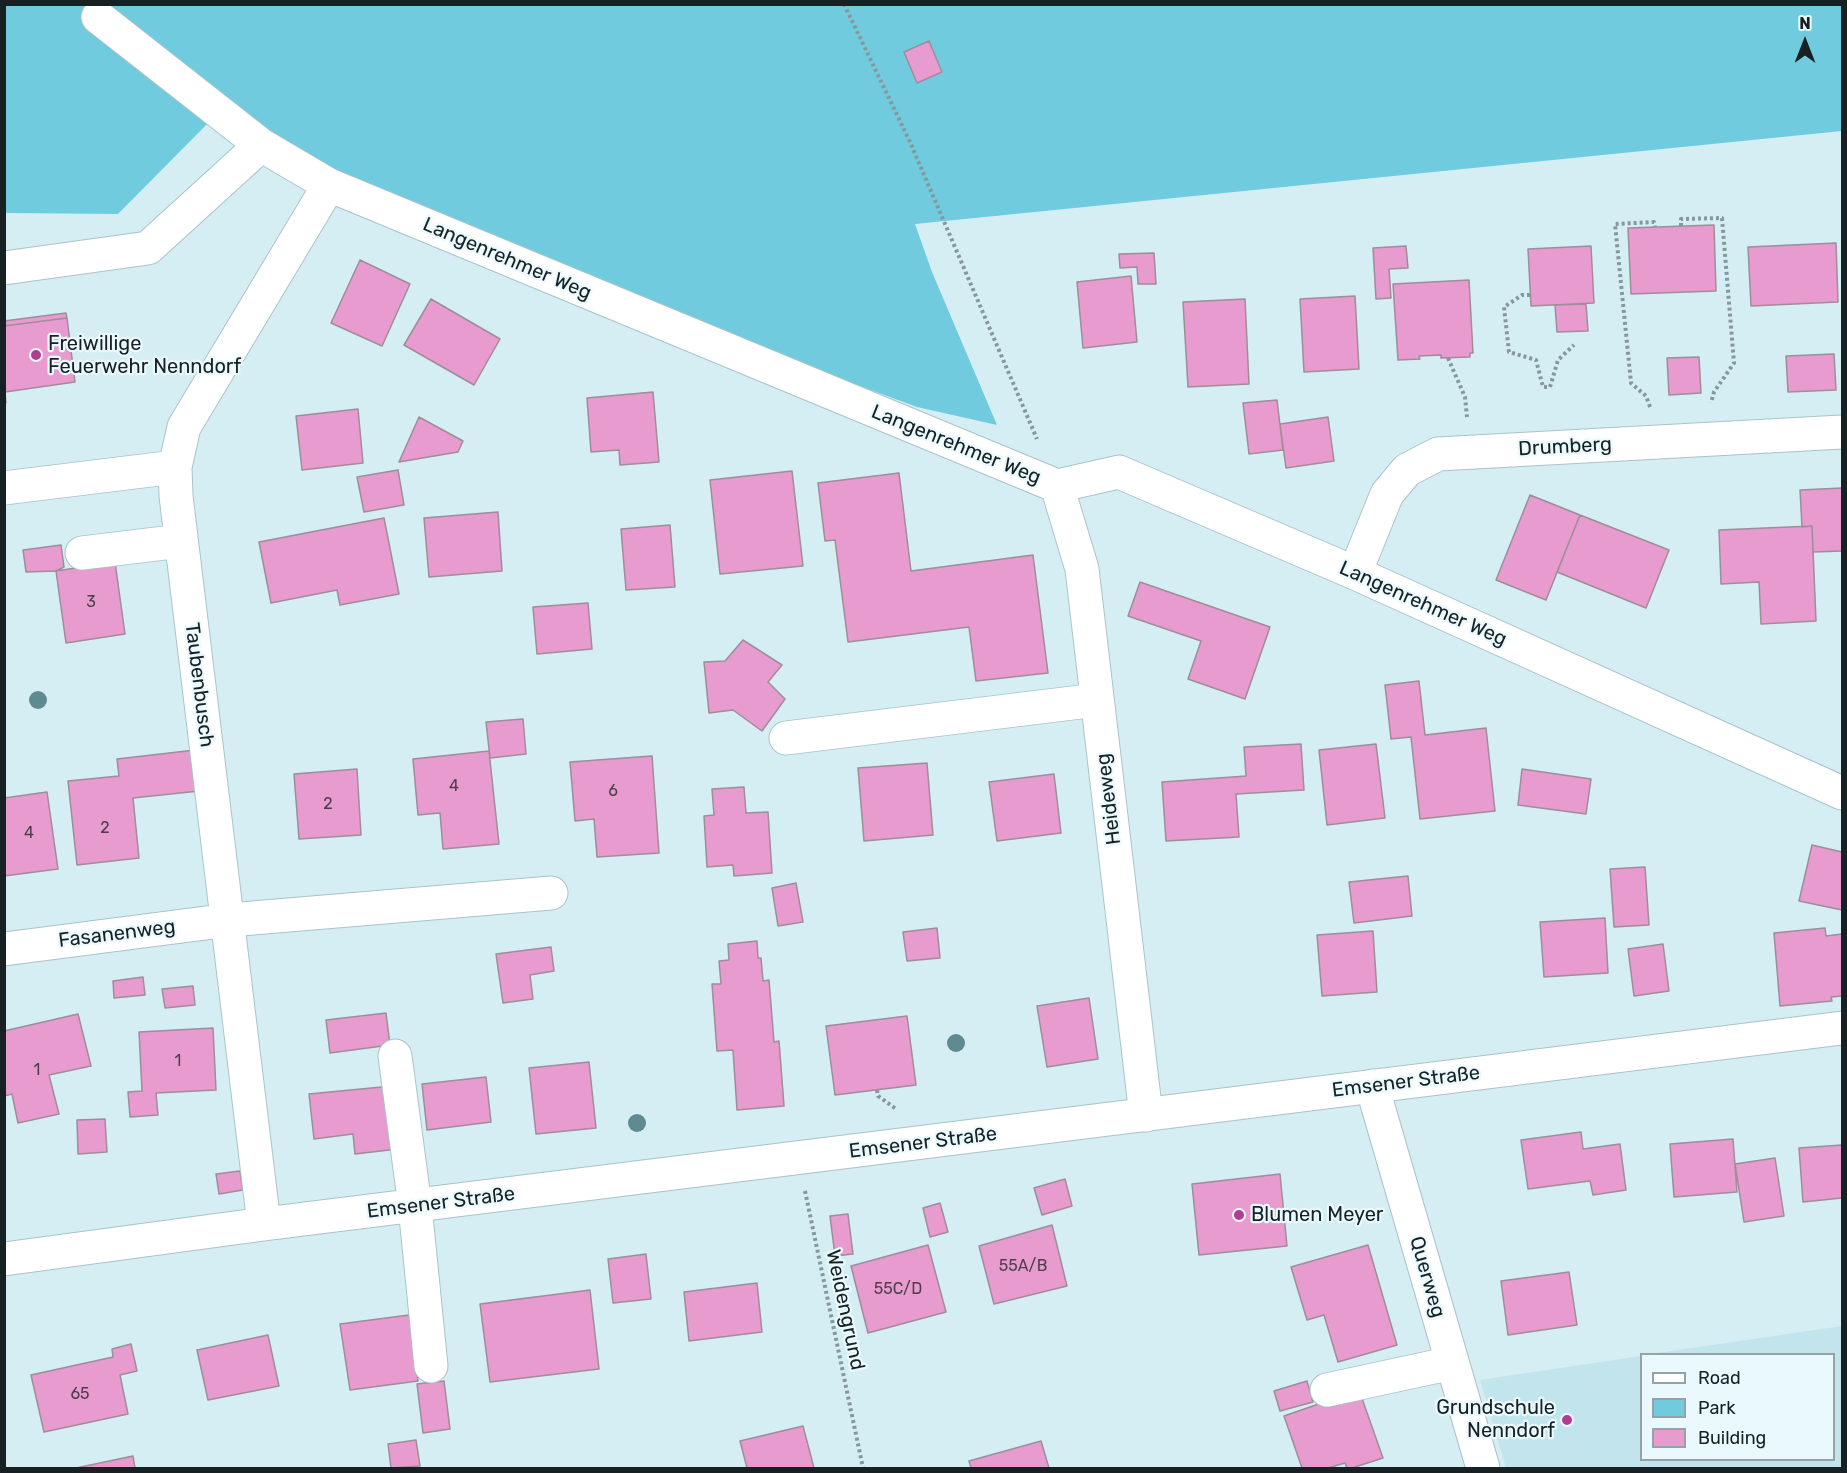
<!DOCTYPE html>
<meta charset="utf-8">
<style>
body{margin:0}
#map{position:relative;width:1847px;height:1473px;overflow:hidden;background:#d5eef4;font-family:Rubik,sans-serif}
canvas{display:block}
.frame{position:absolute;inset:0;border:6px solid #172022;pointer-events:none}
.legend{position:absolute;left:1640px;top:1353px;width:195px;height:108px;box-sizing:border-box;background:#eaf9fd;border:2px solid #96a2a5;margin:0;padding:8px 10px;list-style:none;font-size:18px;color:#172022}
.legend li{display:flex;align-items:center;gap:12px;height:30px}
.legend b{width:30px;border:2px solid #96a2a5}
.north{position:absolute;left:1775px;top:12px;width:60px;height:60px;-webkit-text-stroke:4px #eaf9fd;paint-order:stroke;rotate:0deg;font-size:16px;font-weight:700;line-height:24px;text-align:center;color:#172022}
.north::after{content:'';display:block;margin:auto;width:21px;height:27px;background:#172022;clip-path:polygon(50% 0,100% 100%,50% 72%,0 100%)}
</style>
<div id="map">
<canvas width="1847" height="1473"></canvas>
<div class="frame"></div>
<ul class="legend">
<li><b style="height:8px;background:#fff"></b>Road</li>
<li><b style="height:16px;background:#71cbdf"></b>Park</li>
<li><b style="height:16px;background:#e79bce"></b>Building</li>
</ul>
<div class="north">N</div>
</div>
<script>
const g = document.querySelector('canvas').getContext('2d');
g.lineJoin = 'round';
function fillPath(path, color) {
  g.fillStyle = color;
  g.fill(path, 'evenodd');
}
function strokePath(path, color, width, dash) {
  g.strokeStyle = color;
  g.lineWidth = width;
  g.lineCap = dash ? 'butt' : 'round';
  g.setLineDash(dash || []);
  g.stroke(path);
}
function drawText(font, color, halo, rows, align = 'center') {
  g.font = font + ' Rubik,sans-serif';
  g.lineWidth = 4.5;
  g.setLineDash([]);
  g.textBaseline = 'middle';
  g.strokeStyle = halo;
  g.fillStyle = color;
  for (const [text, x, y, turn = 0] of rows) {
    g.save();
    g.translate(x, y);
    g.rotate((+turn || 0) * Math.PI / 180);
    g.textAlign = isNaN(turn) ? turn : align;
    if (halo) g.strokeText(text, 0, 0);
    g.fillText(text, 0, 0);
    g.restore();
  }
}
const built = new Path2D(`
 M1842 1326V1468H1506L1480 1380 1641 1356 1642 1460H1834V1354H1651Z`);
const green = new Path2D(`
 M5 5H1842V131L915 224 932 272 997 425 917 407 724 336 211 120 118 214 5 213Z`);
const building = new Path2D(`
 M929 41 942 72 917 83 904 52Z
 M1714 225 1716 291 1631 294 1628 228Z
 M1836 243 1838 302 1751 306 1748 247Z
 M1406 246 1408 268 1389 269 1391 298 1376 299 1373 248Z
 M1591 246 1594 303 1531 306 1528 249Z
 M1154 253 1156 284H1138L1137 267 1120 268 1119 254Z
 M360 260 410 284 382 346 331 323Z
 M1131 276 1137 342 1083 348 1077 282Z
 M1469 280 1473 353H1470V357L1441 358V355L1419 356 1420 359 1398 360 1393 284Z
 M1355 296 1359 369 1304 372 1300 299Z
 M431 299 500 339 474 385 404 345Z
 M1245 299 1249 384 1188 387 1183 302Z
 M1586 304 1588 331 1557 332 1555 305Z
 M66 313 67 318 4 326V321Z
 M67 318 75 382 5 392 6 403H4V326Z
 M1834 354 1836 390 1788 392 1786 356Z
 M1699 357 1701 393 1669 395 1667 358Z
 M653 392 659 462 620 465 619 450 591 452 587 398Z
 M1277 400 1283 450 1249 454 1243 403Z
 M358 409 363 463 302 470 296 416Z
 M419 417 463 441 458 452 399 462Z
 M1328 417 1334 461 1286 468 1280 424Z
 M398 470 404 505 364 512 357 477Z
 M792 471 803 566 720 574 710 480Z
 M899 473 911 571 1033 555 1048 673 976 681 969 627 848 642 835 540 825 541 818 483Z
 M1842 488V551L1813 552 1812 526 1802 527 1800 490Z
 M1530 495 1580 515 1546 600 1496 580Z
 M498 512 502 571 429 577 424 518Z
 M1580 515 1669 550 1646 608 1557 572Z
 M384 518 399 594 340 605 337 590 271 603 259 542Z
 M670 525 675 587 626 590 621 529Z
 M1812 526 1816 621 1761 624 1759 582 1721 584 1719 530Z
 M61 545 64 567 56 571 26 572 23 550Z
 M115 562 125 634 66 643 56 571Z
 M1140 582 1270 627 1245 699 1188 679 1201 641 1128 616Z
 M588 603 592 649 537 654 533 607Z
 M743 640 782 665 768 682 785 699 762 731 733 710 709 713 704 662 725 661Z
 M1419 681 1425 735 1486 728 1495 811 1420 819 1411 737 1391 739 1385 685Z
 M523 719 526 754 490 758 486 722Z
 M1301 744 1304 790 1236 794 1239 837 1166 841 1162 782 1246 776 1244 747Z
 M1376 744 1385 818 1327 825 1319 750Z
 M195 750 199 791 133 798 139 858 77 865 68 781 119 776 117 759Z
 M489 751 499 844 443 849 440 813 418 815 413 759Z
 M652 756 659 853 597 857 594 819 575 821 570 762Z
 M927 763 933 835 864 841 858 768Z
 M357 769 361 835 299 839 294 774Z
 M1522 769 1591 779 1586 814 1518 805Z
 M1054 774 1061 833 997 841 989 782Z
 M744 787 746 813 768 812 772 873 734 876 733 865 707 867 704 816 714 815 712 789Z
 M47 792 58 869 4 876V798Z
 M1812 845 1842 852V910L1799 901Z
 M1645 867 1649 925 1614 927 1610 869Z
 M1408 876 1412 916 1354 923 1349 882Z
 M796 883 803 922 778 926 772 888Z
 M1605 918 1608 973 1544 977 1540 922Z
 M937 928 940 958 907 961 903 932Z
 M1825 928 1826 936 1842 934V996L1831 997 1832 1001 1780 1006 1774 933Z
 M1373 931 1377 992 1322 996 1317 935Z
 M757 941 758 958H761L763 981 769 980 774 1042 779 1041 784 1106 737 1110 733 1050 717 1051 712 984H721L719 961 729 960 728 944Z
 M1663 944 1669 991 1634 996 1628 949Z
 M551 947 554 971 530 975 533 999 503 1003 496 954Z
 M143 977 145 995 114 998 113 981Z
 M193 986 195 1005 165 1008 162 989Z
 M1089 998 1098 1059 1047 1067 1037 1006Z
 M386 1013 390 1045 330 1053 326 1020Z
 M78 1014 91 1066 49 1075 59 1114 18 1123 12 1094 4 1096V1031Z
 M907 1016 916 1085 835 1095 826 1026Z
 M213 1028 216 1090 156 1093 158 1115 130 1117 128 1092 142 1091 139 1032Z
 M589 1062 596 1128 536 1134 529 1068Z
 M486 1077 491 1122 427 1130 422 1084Z
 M392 1086 398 1149 355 1154 353 1134 314 1139 309 1094Z
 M105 1119 107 1152 78 1154 77 1120Z
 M1581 1132 1583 1149 1620 1144 1626 1190 1593 1195 1590 1181 1528 1189 1521 1140Z
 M1733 1139 1737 1192 1674 1197 1670 1144Z
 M1842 1145V1198L1803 1202 1799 1148Z
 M1775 1158 1784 1216 1744 1222 1735 1164Z
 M240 1171 243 1190 219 1194 216 1174Z
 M1280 1174 1287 1246 1199 1255 1192 1184Z
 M1065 1179 1072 1206 1042 1215 1034 1188Z
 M940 1203 948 1232 930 1237 923 1208Z
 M848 1214 853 1254 835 1256 830 1216Z
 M1052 1225 1067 1286 994 1304 979 1246Z
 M928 1245 946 1312 868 1333 851 1266Z
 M1368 1245 1397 1345 1338 1362 1324 1315 1307 1320 1291 1267Z
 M646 1254 651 1299 613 1303 608 1259Z
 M1569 1272 1577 1325 1508 1335 1501 1281Z
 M757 1283 762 1332 689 1341 684 1292Z
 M590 1290 599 1369 490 1382 480 1304Z
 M409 1315 418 1381 350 1390 340 1324Z
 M268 1335 279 1386 208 1400 197 1350Z
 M131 1344 137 1371 120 1375 128 1414 44 1432 31 1375 113 1357 112 1349Z
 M444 1381 450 1429 423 1433 417 1384Z
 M1307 1381 1313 1402 1280 1411 1274 1391Z
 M1359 1390 1383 1458 1352 1468H1347L1345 1463 1328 1468H1302L1284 1416Z
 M803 1426 814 1468H747L740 1441Z
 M416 1440 420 1466 391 1468 388 1444Z
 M1041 1441 1049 1468H971L969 1461Z
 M133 1456 135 1468H76Z`);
const path = new Path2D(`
 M844 4 910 142 1037 439
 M1681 226V219L1722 218 1734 363 1714 392 1711 403
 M1530 295H1522L1504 307 1509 352 1536 360 1543 387H1550L1558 360 1574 345
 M1448 358 1465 397 1467 417
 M1650 407 1646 396 1631 383 1615 224 1654 222 1655 227
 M877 1090 878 1096 896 1109
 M805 1191 863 1468`);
const minor = new Path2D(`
 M98 17 261 145 329 185 1057 486 1119 472 1355 573 1842 793
 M4 268 148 248 261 145
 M1057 486 1082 569 1146 1115
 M4 488 175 467
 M82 553 181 541
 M1355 573 1387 494 1407 470 1438 454 1842 432
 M786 738 1097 700
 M4 949 229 920 551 893
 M395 1056 415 1206 431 1366
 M1372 1086 1483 1468
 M264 1224 176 496 175 467 184 427 329 185
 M4 1259 264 1224 1842 1028
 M1327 1390 1452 1363`);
const trees = [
 [38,700],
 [956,1043],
 [637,1123]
];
const markers = [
 [36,355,6,"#b23c93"],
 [1239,1215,6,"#b23c93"],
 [1567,1420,6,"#b23c93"]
];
const numberNames = [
 ["3",91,602],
 ["4",454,786],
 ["6",613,791],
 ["2",328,804],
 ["2",105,828],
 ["4",29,833],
 ["1",178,1061],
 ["1",37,1070],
 ["55A/B",1023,1266],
 ["55C/D",898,1289],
 ["65",80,1394]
];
const streetNames = [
 ["Langenrehmer Weg",507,259,23],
 ["Langenrehmer Weg",956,445,22],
 ["Drumberg",1565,447,-3],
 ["Langenrehmer Weg",1423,604,24],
 ["Taubenbusch",199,685,83],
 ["Heideweg",1109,799,-97],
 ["Fasanenweg",117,934,-7],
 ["Emsener Straße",1406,1082,-7],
 ["Emsener Straße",923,1143,-7],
 ["Emsener Straße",441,1203,-7],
 ["Querweg",1427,1277,74],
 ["Weidengrund",845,1310,78]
];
const poiNames = [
 ["Freiwillige",48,344],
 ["Feuerwehr Nenndorf",48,367],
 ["Blumen Meyer",1251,1215],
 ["Grundschule",1555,1408,"right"],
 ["Nenndorf",1555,1431,"right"]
];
fillPath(built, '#c2e4ec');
fillPath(green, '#71cbdf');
fillPath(building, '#e79bce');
strokePath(building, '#9f8d98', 1.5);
strokePath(minor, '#aac3c9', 35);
strokePath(path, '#86989c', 4, [3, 3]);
strokePath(minor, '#fff', 33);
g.fillStyle = '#608a92';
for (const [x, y] of trees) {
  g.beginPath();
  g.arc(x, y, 9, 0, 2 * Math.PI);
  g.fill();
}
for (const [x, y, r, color] of markers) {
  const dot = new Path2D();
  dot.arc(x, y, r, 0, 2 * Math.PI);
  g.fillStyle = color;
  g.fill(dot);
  strokePath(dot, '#eaf9fd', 2);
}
drawText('16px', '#4b3f4d', null, numberNames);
drawText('20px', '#172022', '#eaf9fd', streetNames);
drawText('20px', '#172022', '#eaf9fd', poiNames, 'left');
</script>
